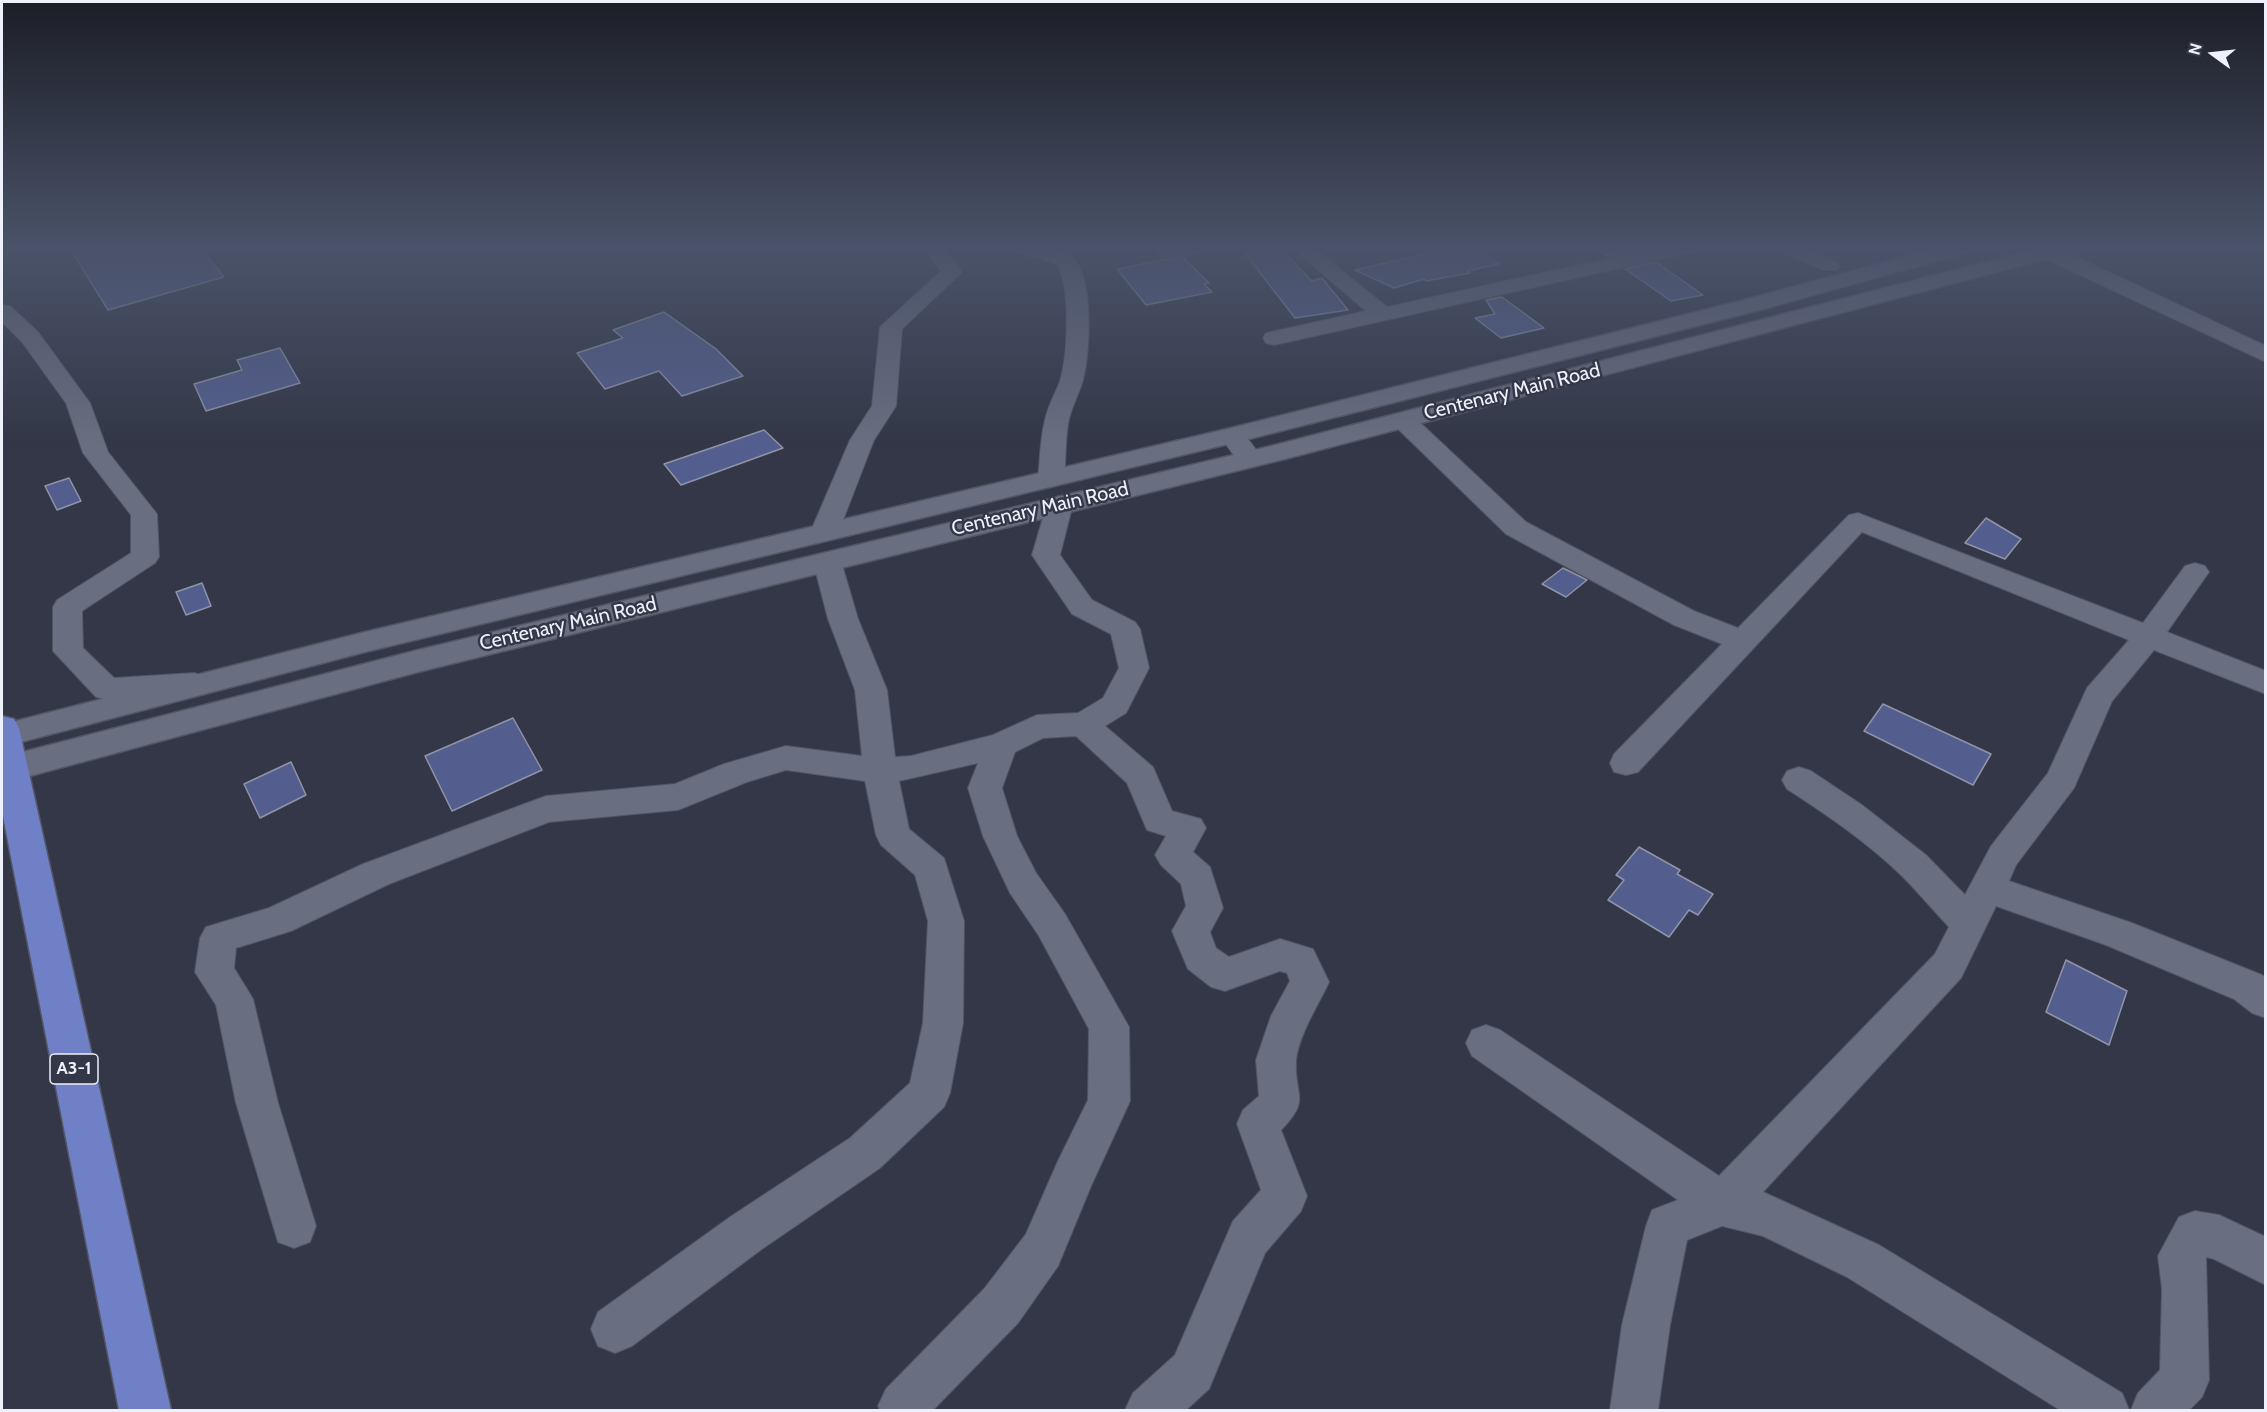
<!DOCTYPE html>
<style>
body{margin:0}
#map{position:relative;width:2267px;height:1412px;overflow:hidden;background:#333747;font-family:Cabin,sans-serif}
canvas{display:block}
.frame{position:absolute;inset:0;border:3px solid #eef1fb;pointer-events:none}
.north{position:absolute;left:2183px;top:24px;width:60px;height:60px;-webkit-text-stroke:4px #333747;paint-order:stroke;rotate:285deg;font-size:16px;font-weight:700;line-height:24px;text-align:center;color:#eef1fb}
.north::after{content:'';display:block;margin:auto;width:21px;height:27px;background:#eef1fb;clip-path:polygon(50% 0,100% 100%,50% 72%,0 100%)}
</style>
<div id="map">
<canvas width="2267" height="1412"></canvas>
<div class="frame"></div>
<div class="north">N</div>
</div>
<script>
const g = document.querySelector('canvas').getContext('2d');
g.lineJoin = 'round';
function fillPath(path, color) {
  g.fillStyle = color;
  g.fill(path, 'evenodd');
}
function strokePath(path, color, width, dash) {
  g.strokeStyle = color;
  g.lineWidth = width;
  g.lineCap = dash ? 'butt' : 'round';
  g.setLineDash(dash || []);
  g.stroke(path);
}
function drawText(font, color, halo, rows, align = 'center') {
  g.font = font + ' Cabin,sans-serif';
  g.lineWidth = 5;
  g.setLineDash([]);
  g.textBaseline = 'middle';
  g.strokeStyle = halo;
  g.fillStyle = color;
  for (const [text, x, y, turn = 0] of rows) {
    g.save();
    g.translate(x, y);
    g.rotate((+turn || 0) * Math.PI / 180);
    g.textAlign = isNaN(turn) ? turn : align;
    if (halo) g.strokeText(text, 0, 0);
    g.fillText(text, 0, 0);
    g.restore();
  }
}
const building = new Path2D(`
 M69 247H200L224 277 108 310Z
 M1240 247H1279L1312 281 1322 278 1348 310 1295 318Z
 M1454 247H1476L1499 264 1468 271 1470 273 1426 281 1424 279 1394 288 1355 270Z
 M1593 247H1633L1637 250 1607 256Z
 M1185 259 1209 283 1204 284 1212 292 1146 305 1117 269 1162 260Z
 M1656 262 1703 295 1671 301 1625 269Z
 M1502 297 1544 328 1501 338 1475 318 1495 314 1486 300Z
 M664 312 716 349 743 376 682 396 659 371 605 389 577 353 623 338 613 330Z
 M280 348 300 383 206 411 194 384 242 370 237 360Z
 M764 430 783 448 681 485 664 464Z
 M69 478 81 501 57 510 45 486Z
 M1986 518 2021 539 2005 559 1965 543Z
 M1563 568 1587 580 1566 597 1542 584Z
 M202 583 211 606 186 615 176 592Z
 M1883 704 1991 754 1973 785 1864 731Z
 M513 718 542 770 452 811 425 756Z
 M291 762 306 795 260 818 244 784Z
 M1639 847 1680 870 1677 874 1713 894 1698 915 1689 910 1669 937 1608 900 1624 880 1616 875Z
 M2066 960 2127 991 2109 1045 2046 1012Z`);
const minor = new Path2D(`
 M922 247H943L962 272 902 329 896 406 874 440 838 533 834 539 824 541 814 539 810 533 850 440 872 406 880 327 941 271Z
 M1013 247C1029 247 1058 246 1071 256 1095 275 1090 354 1083 380 1079 394 1072 406 1069 419 1065 438 1066 460 1064 479L1060 484 1051 487 1042 484 1038 479C1040 460 1040 439 1045 420 1048 406 1055 394 1060 381 1068 354 1071 288 1057 264L1016 251Z
 M1168 247H1208L1205 251C1192 255 1174 261 1161 257L1158 253 1161 249Z
 M1291 247H1313L1387 307 1660 247H1698L1695 251 1688 253 1274 345 1266 343 1263 338 1266 333 1366 311Z
 M1778 247H1805L1837 262 1840 266 1837 270H1823L1781 251Z
 M2026 247 2060 249 2266 346V362L2029 251Z
 M2 305 10 306 38 332 90 403 108 452 157 514 159 557 155 563 82 611 83 648 114 678 194 673 205 676 209 684 205 692 194 695 107 700 96 697 53 651V607L57 600 131 553V515L83 453 66 403 22 342 2 322Z
 M1403 413 1412 415 1526 522 1694 611 1738 628 1849 515 1858 513 2143 623 2185 566 2195 563 2205 566 2209 572 2167 632 2266 671V694L2154 650 2112 701 2074 788 2016 865 2009 881 2132 923 2262 975 2266 978V1018L2252 1013 2234 999 2106 945 1996 906 1961 978 1763 1192 1879 1245 2122 1393 2129 1410H2060L1847 1277 1763 1236 1722 1226 1687 1240 1670 1325 1658 1410H1610L1622 1325 1646 1226 1652 1210 1678 1200 1472 1056 1466 1043 1472 1030 1486 1025 1500 1030 1719 1176 1935 954 1949 927C1933 910 1918 892 1902 876 1867 842 1827 815 1787 789L1782 780 1787 771 1799 767 1811 771 1862 805 1926 855 1965 895 1991 846 2048 773 2087 688 2129 640 1862 532 1638 772 1626 775 1614 772 1610 763 1614 754 1722 644 1674 625 1506 534 1394 425 1391 420 1394 415Z
 M1232 429C1246 432 1254 447 1262 459L1258 464 1249 467 1240 464 1220 436 1223 431Z
 M1060 496 1069 498 1073 504 1060 555 1092 600 1135 622 1140 629 1149 668 1126 713 1105 726 1153 767 1172 811 1201 819 1206 828 1193 852 1210 867 1223 908 1210 932 1216 948 1229 957 1280 939 1313 949 1329 982C1319 1004 1298 1036 1296 1061 1294 1096 1312 1099 1281 1130L1307 1196 1301 1211 1265 1253 1209 1389 1186 1410H1125L1133 1393 1175 1355 1233 1221 1261 1190 1237 1124 1243 1110 1259 1096 1256 1060 1271 1016 1290 981 1287 973 1280 971 1225 991 1211 987 1188 969 1172 931 1186 906 1181 884 1161 865 1155 855 1166 836 1147 830 1127 783 1076 736 1043 738 1015 752 1002 788 1017 836 1036 873 1065 914 1129 1027 1130 1101 1091 1186 1058 1266 1018 1323 933 1410H880L878 1406 886 1389 984 1289 1026 1234 1058 1161 1088 1100 1089 1029 1039 936 1010 893 983 836 968 788 978 763 899 781 909 829 944 858 964 921 963 1023 950 1093 944 1107 880 1168 762 1249 632 1346 615 1353 598 1346 591 1329 598 1312 730 1217 850 1138 910 1083 923 1023 928 921 915 875 881 845 876 835 865 781 786 770 747 782 678 810 549 822 389 884 291 931 236 948 234 968 253 999 278 1103 316 1226 310 1242 294 1248 278 1242 236 1103 216 1005 195 972 200 938 206 927 269 908 363 864 546 796 675 784 724 764 786 746 862 756 855 690 828 619 813 561 817 555 827 552 837 555 841 561 858 619 887 690 895 757 911 756 993 735 1037 715 1078 713 1103 698 1119 668 1111 634 1072 614 1032 555 1047 504 1051 498Z
 M2195 1211 2219 1215 2266 1237V1285L2214 1259 2206 1257 2209 1380 2202 1397 2189 1410H2131L2138 1393 2160 1370 2162 1289 2158 1256 2179 1217Z`);
const tertiary = new Path2D(`
 M1941 247H1975L1972 251 1756 311 1241 441 365 652 2 747V725L4 724 365 632 1231 428 1740 301Z
 M2044 247H2079L2076 251 1285 459 418 672 11 781 2 778V758L11 755 418 650 1271 446Z`);
const trunk = new Path2D(`
 M2 716 14 719 19 728 171 1410H119L2 811Z`);
const shields = [
 [74,1069,48]
];
const shieldNames = [
 ["A3-1",74,1069]
];
const streetNames = [
 ["Centenary Main Road",1512,392,-14],
 ["Centenary Main Road",1040,509,-13],
 ["Centenary Main Road",568,624,-13]
];
fillPath(building, '#535e8f');
strokePath(building, '#8f94a7', 1.5);
strokePath(minor, '#525563', 2);
strokePath(tertiary, '#525563', 3);
strokePath(trunk, '#525563', 3);
fillPath(minor, '#696e80');
fillPath(tertiary, '#696e80');
fillPath(trunk, '#7080c7');
const sky = g.createLinearGradient(0, 0, 0, 445);
sky.addColorStop(0, '#1c1e27');
sky.addColorStop(0.56, '#4a5369');
sky.addColorStop(1, '#4a536900');
g.fillStyle = sky;
g.fillRect(0, 0, 2267, 445);
for (const [x, y, w] of shields) {
  const box = new Path2D();
  box.roundRect(x - w / 2, y - 15, w, 30, 4.5);
  g.fillStyle = '#333747';
  g.fill(box);
  strokePath(box, '#eef1fb', 1.5);
}
drawText('bold 18px', '#eef1fb', null, shieldNames);
drawText('20px', '#eef1fb', '#333747', streetNames);
</script>
